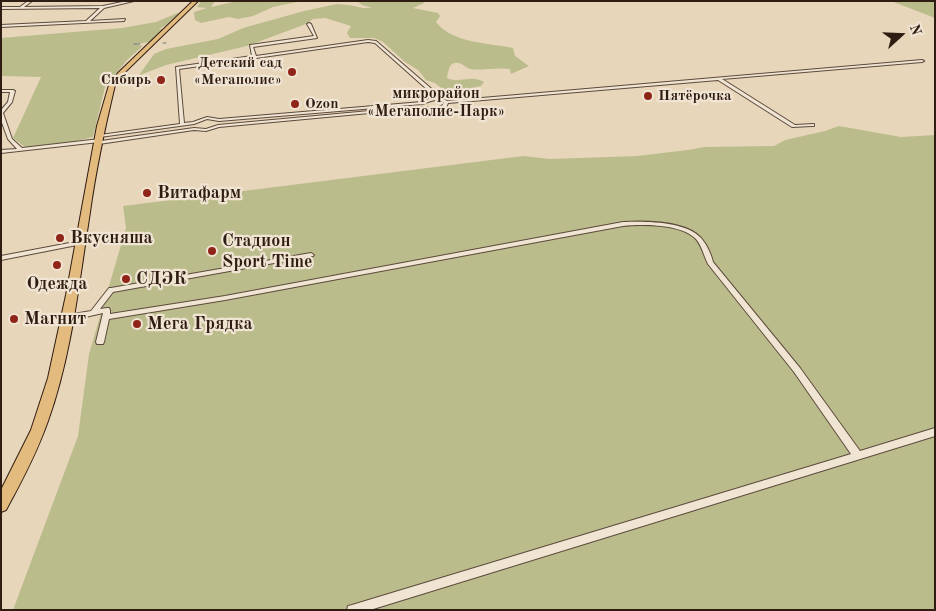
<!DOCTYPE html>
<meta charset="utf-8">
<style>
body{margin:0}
#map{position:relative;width:936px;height:611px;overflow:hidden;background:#e8d6bb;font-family:"Old Standard TT",serif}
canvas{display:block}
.frame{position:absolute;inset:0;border:2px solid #2f1c12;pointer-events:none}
.north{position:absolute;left:876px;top:10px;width:50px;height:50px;-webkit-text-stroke:4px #f0e4d3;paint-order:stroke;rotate:70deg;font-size:14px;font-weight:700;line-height:20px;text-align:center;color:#2f1c12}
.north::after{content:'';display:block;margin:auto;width:18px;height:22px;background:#2f1c12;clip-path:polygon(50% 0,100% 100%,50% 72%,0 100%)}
</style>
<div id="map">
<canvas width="936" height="611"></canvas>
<div class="frame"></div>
<div class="north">N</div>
</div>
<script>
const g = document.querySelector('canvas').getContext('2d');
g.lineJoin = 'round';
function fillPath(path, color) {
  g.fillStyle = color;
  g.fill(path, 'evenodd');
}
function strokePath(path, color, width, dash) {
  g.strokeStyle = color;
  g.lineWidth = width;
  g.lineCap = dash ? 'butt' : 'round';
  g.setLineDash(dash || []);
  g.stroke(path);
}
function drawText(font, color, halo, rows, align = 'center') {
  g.font = font + ' "Old Standard TT",serif';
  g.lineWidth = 4.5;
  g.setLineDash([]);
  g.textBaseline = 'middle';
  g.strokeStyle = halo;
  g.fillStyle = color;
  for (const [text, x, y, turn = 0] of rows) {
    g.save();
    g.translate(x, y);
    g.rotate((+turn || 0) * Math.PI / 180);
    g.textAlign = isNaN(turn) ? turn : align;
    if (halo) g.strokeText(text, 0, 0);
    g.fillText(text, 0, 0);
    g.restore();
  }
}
const green = new Path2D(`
 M201 1H215L211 7 237 1H302L273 7 253 16 238 19 229 17 201 23 195 20 194 12 207 8 197 7Z
 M357 1H423L424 3 413 8 438 13 440 16 436 22C452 43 488 43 513 48L515 56 529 66 511 74 510 69C497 67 480 71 470 69 464 67 460 60 452 64 448 67 448 74 447 78 459 84 471 74 484 82L481 86 453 93 446 92 435 83 426 80 418 70 405 62 383 42 374 38H350L347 33 351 26 325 18 313 19 306 24 247 46 166 65 140 75 135 81 154 54 166 49 218 39 243 28 304 11 337 4 349 5 363 8H372L362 5Z
 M891 1H935V18Z
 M180 12 166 25 159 29H164L150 42 136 44 143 46 127 60 105 87 93 137 72 142 25 147 13 138 41 77 1 76V38L122 28 156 22Z
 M839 126 901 137 935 135V610H13L78 436 89 354 126 228 123 206 523 156 550 159 637 156 688 150 704 147 774 146 785 140 825 131Z`);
const stream = new Path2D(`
 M163 43H166
 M134 44H140`);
const minor = new Path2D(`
 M28 1H32L24 7 103 6 127 1H134L104 8 90 21 125 19 124 21 1 27V25L86 21 100 8 1 9V7H20Z
 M309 23 311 24 317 38 253 47 256 56 368 40 376 41 434 91 435 97 442 98 447 101 922 60 924 61 922 62 722 79 795 125 814 124V126H812L792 127 718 80 448 103 446 108 436 110 416 109 414 108 416 107 436 108 442 106 444 102C436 98 431 101 423 104L219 121 207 119 194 124 100 137 98 136 100 135 180 124 176 67 252 56 250 45 314 36 307 24ZM368 42 375 43 430 92 431 98 422 102 219 119 207 117 193 122 184 123 179 69Z
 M1 90H13L15 91 12 102 3 113 12 139 22 148 100 139 102 140 101 141 194 128 206 129 218 125 391 109 393 110 391 111 219 127 206 131 194 130 99 144 97 143 99 142 1 153V150L17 149 8 139 1 120V110L8 102 10 92H1Z
 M623 222C644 221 686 221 701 238 707 245 711 254 713 262L800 368 860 451 935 428V436L370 610H347L348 606 352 605 851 454 794 372 708 264C704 256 702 246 696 239 681 224 643 224 623 226L225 300 109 319 104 342 103 344H97L96 342 103 313 68 321 64 318 68 315 91 311 109 288H111L311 253 314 255 313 256 113 292 100 309 107 308H109L110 310V314L225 296Z
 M80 241 82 242 83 243 82 244 1 260V256Z`);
const primary = new Path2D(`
 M193 1H198L122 75 115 85C105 127 96 169 90 212 79 282 72 354 48 421 37 452 22 481 6 510L1 512V490L31 430 48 378 66 295 97 126 109 85 118 73Z`);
const markers = [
 [292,72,5,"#8f2418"],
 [161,80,5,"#8f2418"],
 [648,96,5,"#8f2418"],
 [295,104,5,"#8f2418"],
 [147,193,5,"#8f2418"],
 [60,238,5,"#8f2418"],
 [212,251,5,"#8f2418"],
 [57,265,5,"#8f2418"],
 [126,279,5,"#8f2418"],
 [14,319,5,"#8f2418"],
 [137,324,5,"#8f2418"]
];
const farPoinames = [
 ["Детский сад",282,63],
 ["«Мегаполис»",282,80],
 ["Сибирь",151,80],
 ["Пятёрочка",658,96,"left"],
 ["Ozon",305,104,"left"]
];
const farNeighbourhoodnames = [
 ["микрорайон",436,94],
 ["«Мегаполис-Парк»",436,112]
];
const poiNames = [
 ["Витафарм",157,193],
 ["Вкусняша",70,238],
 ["Стадион",222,241],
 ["Sport Time",222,262],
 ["СДЭК",136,279],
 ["Одежда",57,284,"center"],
 ["Магнит",24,319],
 ["Мега Грядка",147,324]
];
fillPath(green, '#bbbc8c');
strokePath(stream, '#6e7a74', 1);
strokePath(minor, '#5d4a3c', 2);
strokePath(primary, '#2f1c12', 2);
fillPath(minor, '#f0e4d3');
fillPath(primary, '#e4bb7e');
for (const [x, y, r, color] of markers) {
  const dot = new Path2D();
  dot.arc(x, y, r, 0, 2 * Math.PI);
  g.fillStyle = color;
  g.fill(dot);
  strokePath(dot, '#f0e4d3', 2);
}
drawText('bold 15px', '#2f1c12', '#f0e4d3', farPoinames, 'right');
drawText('bold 16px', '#2f1c12', '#f0e4d3', farNeighbourhoodnames);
drawText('bold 18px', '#2f1c12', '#f0e4d3', poiNames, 'left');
</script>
